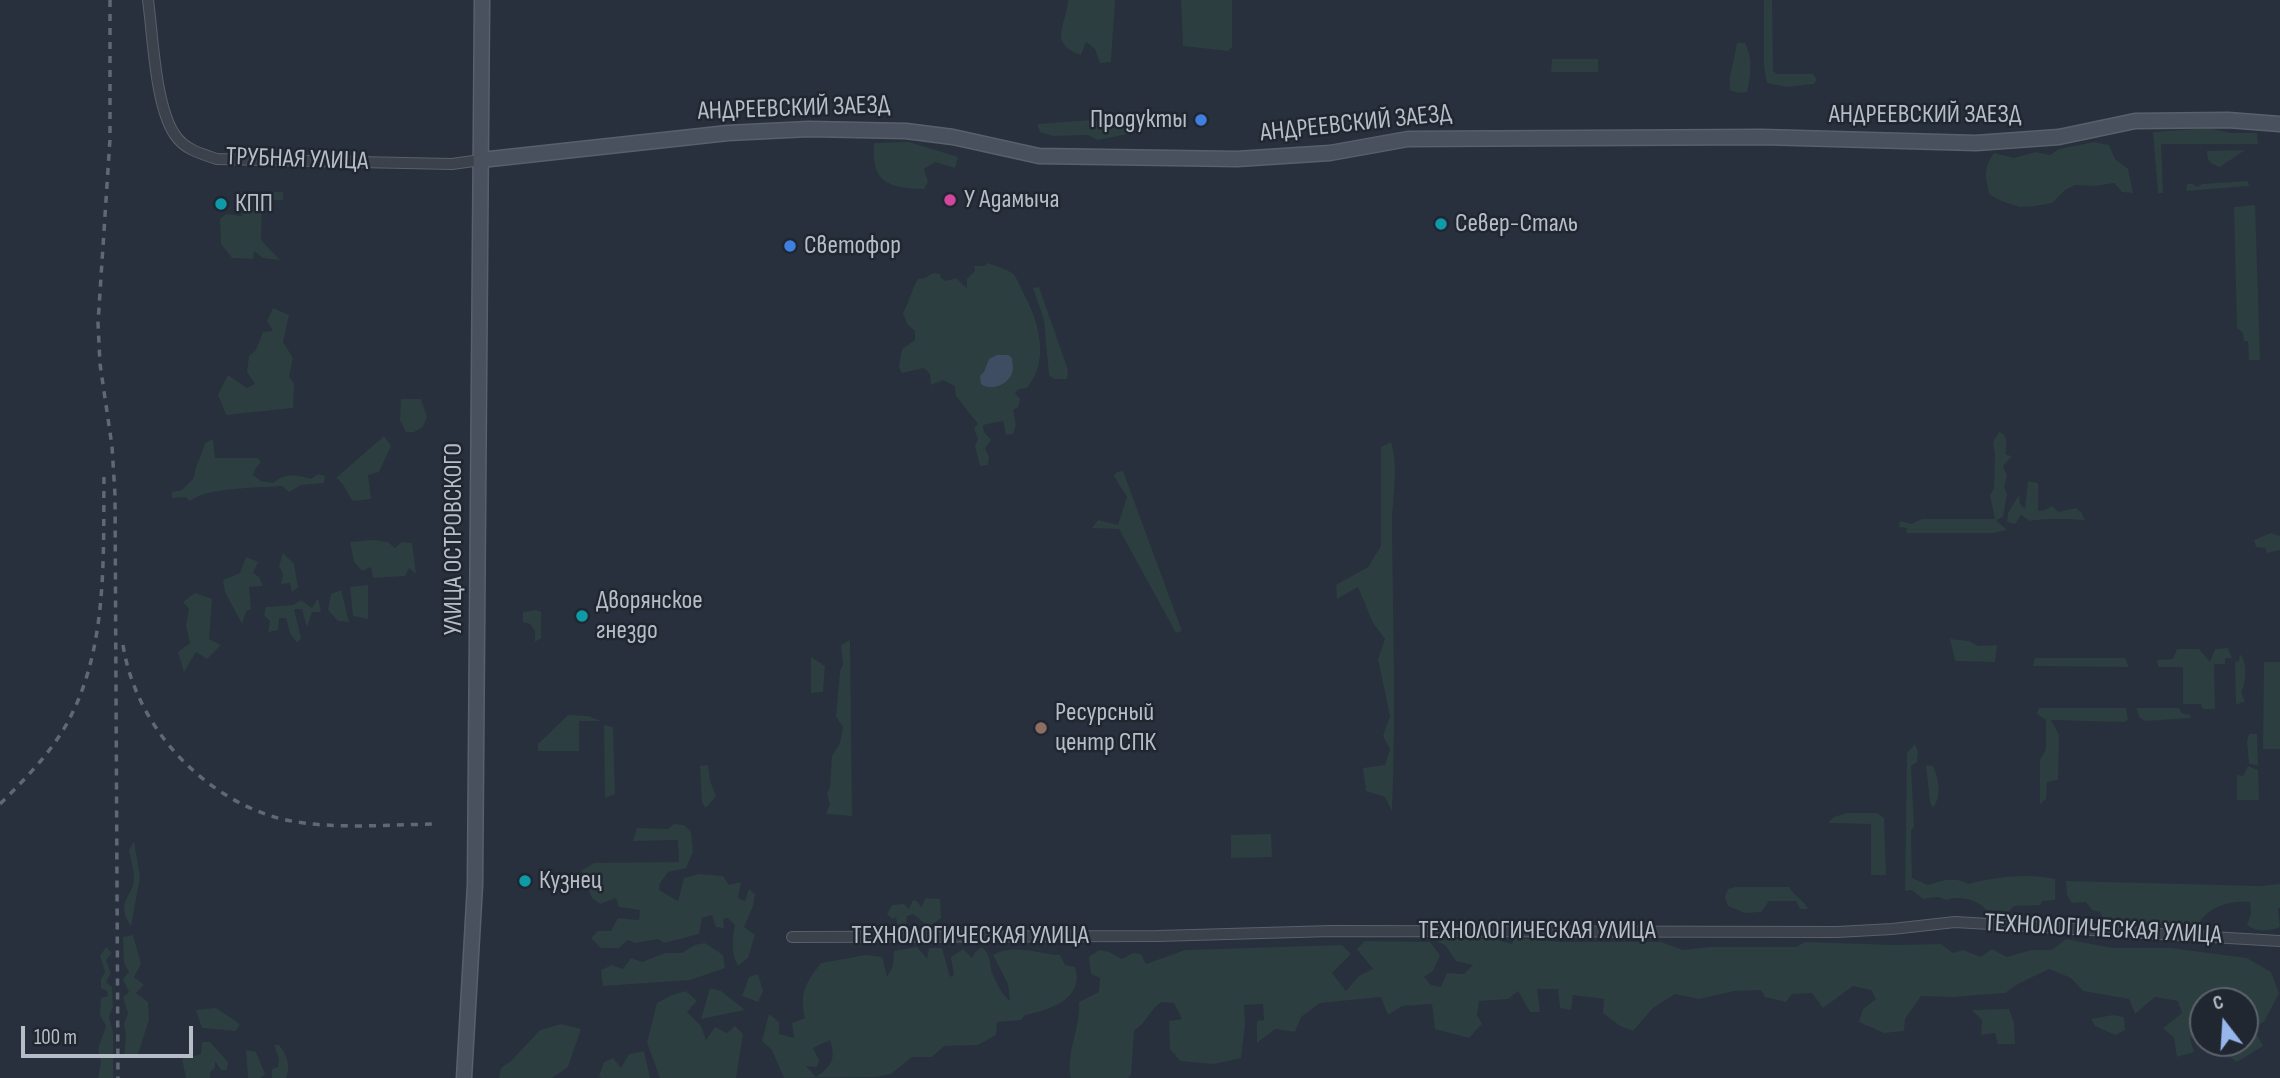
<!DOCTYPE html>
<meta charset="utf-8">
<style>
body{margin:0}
#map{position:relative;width:2280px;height:1078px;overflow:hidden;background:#27303c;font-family:"Sofia Sans Condensed",sans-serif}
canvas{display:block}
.north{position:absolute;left:2189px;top:987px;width:70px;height:70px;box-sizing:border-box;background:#202731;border:2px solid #5c636d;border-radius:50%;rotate:343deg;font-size:19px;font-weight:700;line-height:28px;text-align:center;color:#b7bdc7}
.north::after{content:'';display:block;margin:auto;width:24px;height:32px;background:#97b6ec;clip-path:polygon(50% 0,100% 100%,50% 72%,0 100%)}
.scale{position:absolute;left:21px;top:1026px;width:172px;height:32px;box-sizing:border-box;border:4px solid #b7bdc7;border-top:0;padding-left:9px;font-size:21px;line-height:24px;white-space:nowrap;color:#b7bdc7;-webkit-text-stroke:5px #202731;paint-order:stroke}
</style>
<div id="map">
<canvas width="2280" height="1078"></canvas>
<div class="north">С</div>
<div class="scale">100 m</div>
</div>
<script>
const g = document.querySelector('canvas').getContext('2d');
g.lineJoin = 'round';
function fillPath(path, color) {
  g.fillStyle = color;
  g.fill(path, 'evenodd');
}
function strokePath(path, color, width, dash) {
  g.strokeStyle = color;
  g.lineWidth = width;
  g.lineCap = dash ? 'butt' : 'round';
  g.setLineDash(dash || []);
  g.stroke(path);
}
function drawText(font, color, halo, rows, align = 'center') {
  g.font = font + ' "Sofia Sans Condensed",sans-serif';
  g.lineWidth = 5;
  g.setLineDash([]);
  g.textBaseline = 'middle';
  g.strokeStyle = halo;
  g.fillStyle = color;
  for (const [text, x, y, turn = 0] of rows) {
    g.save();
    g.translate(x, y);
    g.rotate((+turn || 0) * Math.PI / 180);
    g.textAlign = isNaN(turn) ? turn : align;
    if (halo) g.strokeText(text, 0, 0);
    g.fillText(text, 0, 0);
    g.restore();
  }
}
const green = new Path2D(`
 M1068 0H1115L1111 62 1100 63 1095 49 1086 42 1081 55C1047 43 1067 25 1068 0Z
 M1181 0H1232V47L1228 51 1183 46Z
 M1764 0H1772L1773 71 1777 74H1813L1817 80 1814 84 1787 87 1767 83 1764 66Z
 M1737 43H1745C1753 58 1751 75 1747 92L1738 93 1730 90V77Z
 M1552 59H1598V72H1551Z
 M1123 119 1137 125 1142 131 1098 140 1088 135 1053 136 1040 132 1037 124 1092 120 1107 123Z
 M2209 128 2231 133H2257L2258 144H2161L2163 193H2158L2153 132Z
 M909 142 958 157 955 168 935 162 924 169 928 182 924 189C888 188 871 183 874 143Z
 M2094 142 2109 145 2115 159 2128 169 2133 193 2122 192 2114 183 2095 186 2075 185 2065 190 2052 203 2035 206 2020 207 2004 202 1990 195C1985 178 1983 168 1994 153L2014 158 2036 152 2050 155 2059 149Z
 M2245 150 2220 167C2211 164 2207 162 2207 151Z
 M2248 181 2249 186 2186 191 2187 184H2193L2197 187 2202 184Z
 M238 192H283V200H262L261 240 280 260 263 258 254 251 253 259 232 258 221 244 220 219 226 214 242 216 243 209Z
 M2255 205 2260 360H2249L2248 341H2244L2243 333 2237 328 2234 207Z
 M988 263C997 267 1006 268 1013 274 1018 279 1020 287 1024 294 1039 322 1050 361 1027 388L1019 389 1015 393 1020 399 1018 407 1013 410 1016 425 1013 434 1006 435 1003 421 983 425 984 432 991 440 985 448 989 457 988 465 980 466 975 446 978 439 974 428 978 424 956 396 955 386 943 380 931 385 930 374 924 368 902 373 899 367 902 349 915 340V331L907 324 903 313C910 301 911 290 918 279L925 278 933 273 941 274 940 277 946 281 956 278 967 289V279L975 271 974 266H984Z
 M1039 287 1068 370 1067 379H1054L1049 375 1044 320 1033 288Z
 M273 308 289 315 283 342 293 358 289 376 294 384 293 408 226 415 218 395 228 375 247 388 255 384 247 372 249 356 256 350 263 332 273 331 267 321Z
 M401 399H421L427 417 423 427 414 432H406L400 420Z
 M1999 432C2010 436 2005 445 2006 455L2012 456 2003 466 2007 476 2004 487 2007 494 2003 517 1996 520 2007 530 1993 533H1906L1907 528 1899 527 1900 521 1911 524 1922 519H1995L1990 495 1994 489 1995 453 1993 442Z
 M384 436 391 446 379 472 368 475 371 499 353 501C346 492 345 484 336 478Z
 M213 439 215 458H258L261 462 255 469 253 475 261 481 273 483C287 472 295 475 311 479L318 474 325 476 324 483 301 485 289 492 282 486C259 488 207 487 190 501L186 497 172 498V492L182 490 194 478C195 465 202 455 205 443Z
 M1391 442C1399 470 1392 498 1392 527 1393 621 1396 716 1392 811L1385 797 1366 791 1363 768 1385 765 1390 749 1383 736 1390 716 1378 659 1385 639 1373 623 1358 587 1337 599 1336 585 1368 567 1381 546V447Z
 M1123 471 1182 631 1176 633 1119 529 1092 528 1098 520 1118 525 1127 497 1114 476 1117 472Z
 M2028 481 2038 483V511L2045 510 2052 506 2058 512 2076 508 2082 513 2085 520C2070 519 2045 518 2030 521L2021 515 2015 524 2007 522 2008 513 2019 495 2020 504 2025 509Z
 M2271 533 2280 536V550L2267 553 2265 548 2256 547 2254 540Z
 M374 540 388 542 395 548 402 542 412 543 416 574 409 568 405 576 373 578 371 567 362 571 354 562 350 542Z
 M283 553 294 564 298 587 292 592 290 583 281 584 283 574 279 566Z
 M246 557 258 562 253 573 259 577 263 586 249 587 251 609 246 612 242 624 225 592 223 580 240 573Z
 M368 585V619L353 616 350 587Z
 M341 590 349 622 338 621 328 610 331 594Z
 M195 593 212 599 209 639 221 645 207 659 196 652 184 672 178 652 190 643 186 626 189 609 183 602Z
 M318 598 321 612H312L307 627 302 609H294L301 638 297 643 290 633 286 618H279L278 630 268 632 270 621 264 615 266 607 293 605 301 600 312 608Z
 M536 610 541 612V638L535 642V631L530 624 523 622V612Z
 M1950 639 1969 641 1978 646 1997 645 1995 662 1955 661Z
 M850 640 852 816 826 814 830 804 827 794 830 787 832 756 840 743 843 727 836 717 840 671 843 665 841 645Z
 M2228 648 2232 658H2225V664H2214L2215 709H2203L2201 704H2183V667H2158L2157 660 2173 659 2177 649H2199L2210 662 2215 649Z
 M2240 654C2248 664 2246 682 2241 693L2245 701 2236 705 2235 662 2239 661Z
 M811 657 825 666 823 692 811 693Z
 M2035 658H2125L2129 667 2033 666Z
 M2264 662H2280V749H2263Z
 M2039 708H2126L2128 719 2125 722 2051 720 2059 735 2058 780 2047 782 2046 799 2040 804V760L2046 749V720L2037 714Z
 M2136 708H2179L2182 713 2190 715 2191 718 2146 721 2140 718Z
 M568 715 588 716 601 721H579V751H538V744Z
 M604 725 613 727 615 794 605 798Z
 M2249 734H2257L2258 765 2249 764 2247 741Z
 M1915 744 1918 752 1917 762 1911 766 1914 827 1911 831 1912 878 1928 885C1942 880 1955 876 1968 884 1995 877 2027 873 2055 879V900L2043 901 2040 905 2014 906 2009 911 1986 910C1979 900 1958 895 1947 900L1938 897 1923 899 1912 890 1905 891 1907 753Z
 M708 765 710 781 716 796 706 808 702 803 700 766Z
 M1926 765 1933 766C1939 779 1942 796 1933 808L1930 802Z
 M2248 766 2258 770 2259 800H2237V775L2243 776Z
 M1847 813H1877L1884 818 1886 875H1871V824L1828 823 1834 817Z
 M674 824 684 825 691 832 693 852 686 868 668 872 660 883 659 890 678 901 684 878 699 874 723 876 729 885 741 882 738 898 745 901 749 889 755 894 753 906 744 927 755 935 748 958 738 966C731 954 732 938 735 925L728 918 723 919 724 928 716 927 712 915 702 918 699 934 664 943 658 939 635 943 628 940 619 948H601L591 938 598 931H611L618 918 639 920 640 910 619 907 616 898 600 904 592 898 587 886 592 880 581 871 594 863 679 862 678 840 633 841 637 828 668 829Z
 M1271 834 1272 857 1231 858V835Z
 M134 841 140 877 131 926C114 902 134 896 134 878 134 869 130 858 129 850Z
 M2066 881 2260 886 2280 884V907L2278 909 2280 927C2269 931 2257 933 2247 925L2251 914 2250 902C2229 900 2206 907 2197 927L2185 926 2179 919 2176 925 2104 920 2100 912 2092 910 2086 902 2072 903 2067 895Z
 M1735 887H1789C1794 896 1803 899 1808 909H1800L1796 901H1769L1761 912 1745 913 1728 906 1725 897 1728 889Z
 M926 898 940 899 941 918 929 927 913 914 907 916 906 927H898L896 917 892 919 887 914 892 905 904 904 909 909 913 900 917 901 921 907Z
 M133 935 141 964 134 977 144 985 136 993 148 1002 149 1020 138 1054 124 1055 126 1036 124 1024 128 1013 123 997 129 992 123 979 129 972 124 963 123 937Z
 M1491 938 1512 944 1514 938 1562 942H1661L1683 950 1710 947H1796L1805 942 1895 945 1941 944 1953 953 1963 950 1981 957 1992 949 2007 957 2031 950H2052L2066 939 2112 948H2171L2247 958 2271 972 2279 993 2264 1022 2253 1027 2263 1046 2237 1062 2228 1056 2235 1043H2245V1001H2231L2230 993 2223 995 2222 1001H2203V1034L2190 1038 2194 1052 2177 1057 2174 1038 2163 1028 2182 1013 2178 1001 2155 997 2135 1014 2129 999 2083 991 2071 978 2049 969 2018 984 2005 993 1953 997 1921 996 1905 1019 1904 1031 1884 1033 1859 1022 1863 1009 1876 999 1871 990 1853 986 1823 1008 1812 993 1792 994 1786 1002 1765 997 1761 990 1734 991 1699 999 1675 994 1653 1008 1633 1031 1620 1026 1603 1013 1604 999 1573 995 1571 1010 1560 1008 1558 989H1537L1540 1012H1530L1518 991 1508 999 1479 1001 1477 1015 1482 1024 1469 1038 1435 1029 1432 1004 1402 1006 1388 1015 1381 997 1320 1003 1301 1017 1295 1032 1275 1029 1257 1043V1021L1264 1020 1263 1004 1244 1005 1245 1024 1241 1058 1214 1064 1180 1061 1170 1049 1169 1021 1182 1019 1174 1003 1161 1002C1148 1012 1148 1021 1134 1031L1131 1075 1128 1078H1071C1065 1054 1081 1027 1079 1002L1099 992 1100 978 1091 974 1089 957 1099 950 1109 952 1122 959 1133 953 1141 954 1146 964 1185 950 1342 945 1351 954 1332 973 1346 991 1359 976 1373 969 1357 949 1365 941 1430 942 1440 955 1433 971 1424 977 1431 985 1441 987 1447 973 1464 974 1473 965 1456 961 1446 946 1435 940Z
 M705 943 723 955 725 968 690 980 603 986 601 970 612 965 623 969 631 958 642 962 665 953H682L694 945Z
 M106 947 112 953 106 960 111 973 106 982 112 987 113 1007 109 1017 113 1032V1078H98L101 1063 98 1049 106 1026 100 1015 101 998 108 996 107 991 101 988V979L105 972 100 956Z
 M917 947 927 959 929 948H942L950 977 954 975 951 957 963 949 972 958 975 952 982 947C991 955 989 962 992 973 996 982 1002 995 1010 1001L1008 984 993 955C1012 943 1039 954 1060 955L1065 965 1075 967C1085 999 1050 1010 1025 1015L1021 1020 997 1022 996 1035 978 1045 944 1046 932 1057H912L891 1074 877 1077 784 1078 772 1050 762 1041 769 1014 779 1022V1034L794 1038 792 1023 805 1018C799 993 806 982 821 963L866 955 882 957 887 977 893 966 894 951ZM830 1040C836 1059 832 1066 816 1077L806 1066 817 1067 819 1060 813 1048Z
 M758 974 763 991 758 1002 742 996 749 977Z
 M710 988 721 991 745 1010 701 1019Z
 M686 991 697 1001 687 1012 701 1026 706 1040 715 1027 727 1033 735 1026 743 1034 736 1078H660L647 1043 657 1003 672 995Z
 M216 1008 240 1024 236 1031 202 1028 196 1010Z
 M2009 1009 2014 1023 2015 1044H1998L1995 1033 1981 1035 1982 1020 1972 1010Z
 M2113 1015 2124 1017 2125 1030 2115 1035 2095 1026 2091 1019Z
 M561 1024 581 1029 568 1067 552 1078H499L501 1068 511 1061 540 1030Z
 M202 1042H210L228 1062 227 1070H221L215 1061V1068L210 1072V1078H186L182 1059 201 1054Z
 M274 1045H279C287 1055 291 1065 286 1078H272V1069L278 1067 279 1059Z
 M246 1050 256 1052 265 1074 261 1078H248Z
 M644 1051 650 1078H601L599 1076 604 1062 613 1058 621 1068 629 1054Z`);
const water = new Path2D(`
 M997 355H1008L1012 358C1012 362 1013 365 1013 369 1011 384 992 392 981 384L980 376 984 372 989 359Z`);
const street = new Path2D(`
 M148 0C153 36 155 106 175 135 185 150 202 154 217 159L452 164 481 160
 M792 937 1158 936 1332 931 1837 932 1892 929 1955 922 2280 941`);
const secondary = new Path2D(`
 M481 160 728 133 809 129 906 131 953 137 1039 156 1237 159 1330 153 1408 139 1762 137 1976 143 2059 137 2135 121 2228 120 2280 124
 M464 1078 475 885 482 0`);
const rail = new Path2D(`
 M110 0V139L98 323 100 364 112 446 115 495 118 1078
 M123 645C135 722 195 790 268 815 314 831 383 825 432 824
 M0 804C22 782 43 761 60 735 109 659 103 560 104 473`);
const markers = [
 [1201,120,7,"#3f7fe0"],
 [950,200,7,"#d1479c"],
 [221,204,7,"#0f9aa8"],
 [1441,224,7,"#0f9aa8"],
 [790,246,7,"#3f7fe0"],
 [582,616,7,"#0f9aa8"],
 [1041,728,7,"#8d6e63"],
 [525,881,7,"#0f9aa8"]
];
const streetNames = [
 ["АНДРЕЕВСКИЙ ЗАЕЗД",794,109,-2],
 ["АНДРЕЕВСКИЙ ЗАЕЗД",1925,115],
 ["АНДРЕЕВСКИЙ ЗАЕЗД",1356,124,-6],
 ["ТРУБНАЯ УЛИЦА",297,160,2],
 ["УЛИЦА ОСТРОВСКОГО",454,539,-90],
 ["ТЕХНОЛОГИЧЕСКАЯ УЛИЦА",2103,930,3],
 ["ТЕХНОЛОГИЧЕСКАЯ УЛИЦА",1537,931],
 ["ТЕХНОЛОГИЧЕСКАЯ УЛИЦА",970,936]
];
const poiNames = [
 ["Продукты",1187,120,"right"],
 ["У Адамыча",964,200],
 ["КПП",235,204],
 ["Север-Сталь",1455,224],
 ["Светофор",804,246],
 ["Дворянское",596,601],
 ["гнездо",596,631],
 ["Ресурсный",1055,713],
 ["центр СПК",1055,743],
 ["Кузнец",539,881]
];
fillPath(green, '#2c3e3f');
fillPath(water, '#3f4d63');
strokePath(street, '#59606a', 12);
strokePath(secondary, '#59606a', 17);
strokePath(street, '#3b424c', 10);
strokePath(secondary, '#49515f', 14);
strokePath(rail, '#5f6875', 3.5, [7, 7]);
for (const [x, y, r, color] of markers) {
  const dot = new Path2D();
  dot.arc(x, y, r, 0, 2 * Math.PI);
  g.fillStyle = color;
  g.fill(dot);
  strokePath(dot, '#202731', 2.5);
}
drawText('26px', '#b7bdc7', '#202731', streetNames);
drawText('26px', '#b7bdc7', '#202731', poiNames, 'left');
</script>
